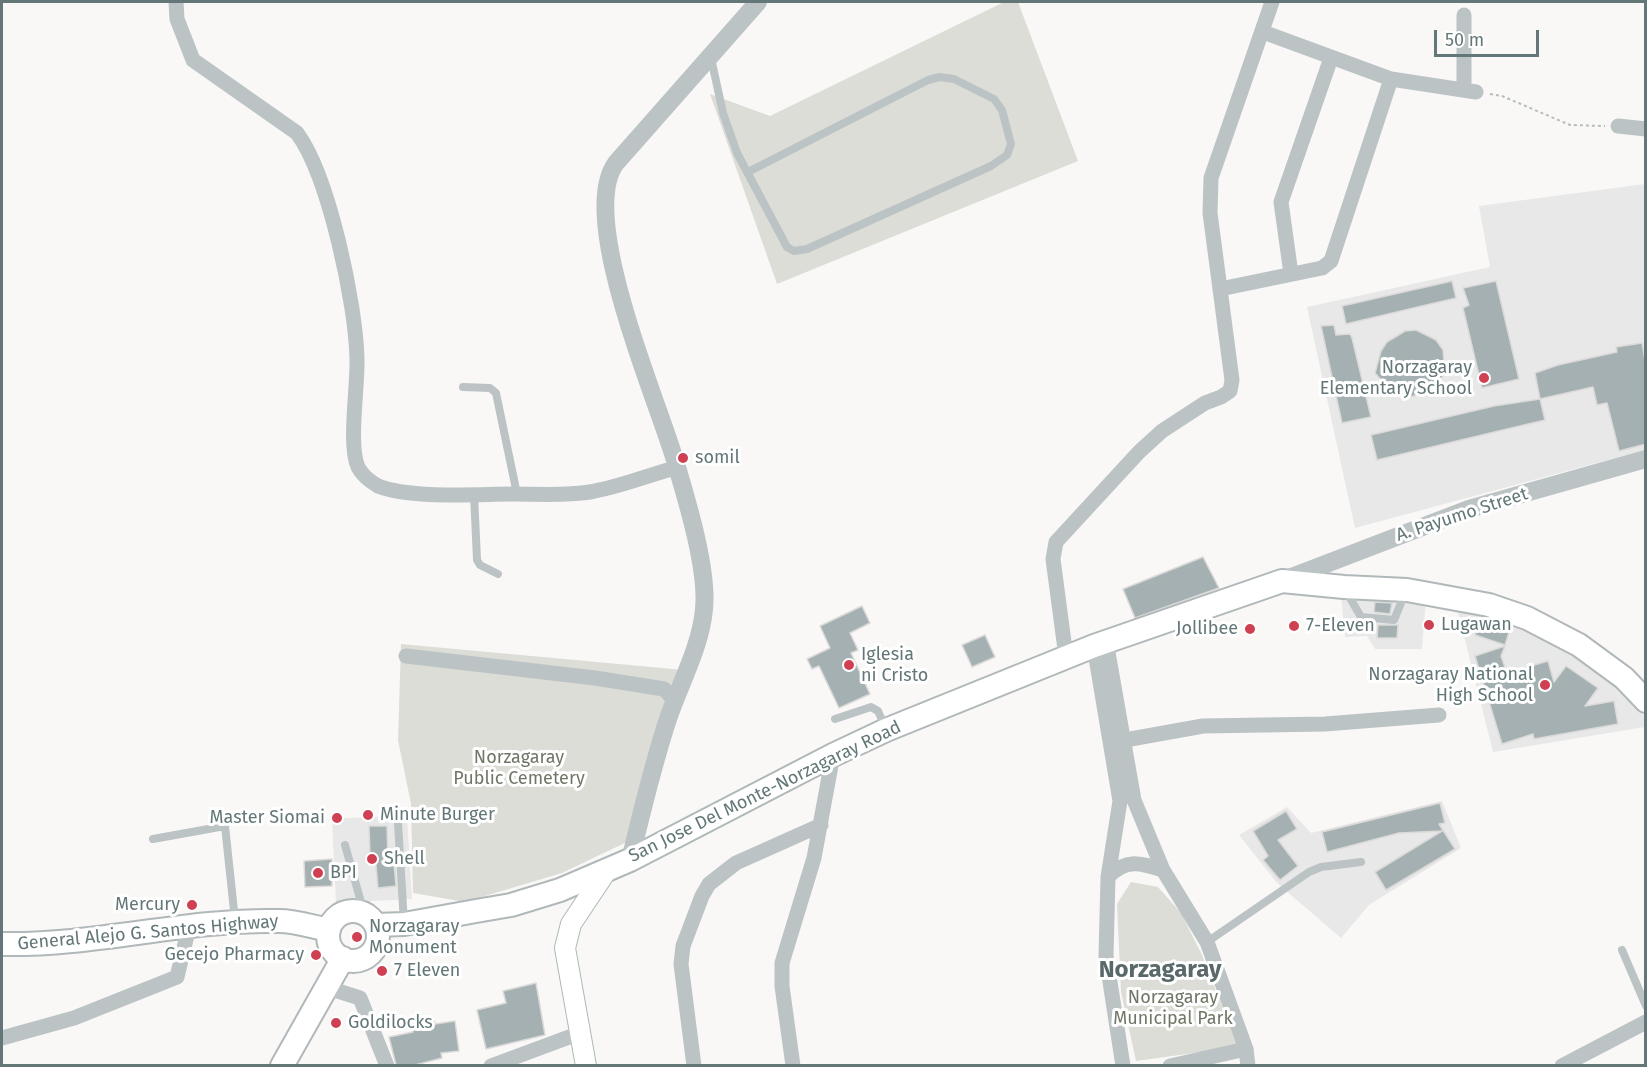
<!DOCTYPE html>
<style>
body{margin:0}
#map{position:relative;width:1647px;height:1067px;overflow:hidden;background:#f9f8f7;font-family:"Fira Sans",sans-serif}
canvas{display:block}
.frame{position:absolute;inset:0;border:3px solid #637778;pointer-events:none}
.scale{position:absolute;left:1434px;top:30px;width:105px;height:27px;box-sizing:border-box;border:3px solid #637778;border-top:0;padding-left:8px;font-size:18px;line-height:21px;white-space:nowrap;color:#637778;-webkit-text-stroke:4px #fff;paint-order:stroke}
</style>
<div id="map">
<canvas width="1647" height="1067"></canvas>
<div class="frame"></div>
<div class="scale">50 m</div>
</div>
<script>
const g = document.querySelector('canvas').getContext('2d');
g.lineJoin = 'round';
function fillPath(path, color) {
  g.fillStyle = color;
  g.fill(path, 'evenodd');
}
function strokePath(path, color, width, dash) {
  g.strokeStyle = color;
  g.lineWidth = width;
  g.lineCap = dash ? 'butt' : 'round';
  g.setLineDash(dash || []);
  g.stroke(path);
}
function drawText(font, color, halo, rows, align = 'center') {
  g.font = font + ' "Fira Sans",sans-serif';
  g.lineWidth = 6;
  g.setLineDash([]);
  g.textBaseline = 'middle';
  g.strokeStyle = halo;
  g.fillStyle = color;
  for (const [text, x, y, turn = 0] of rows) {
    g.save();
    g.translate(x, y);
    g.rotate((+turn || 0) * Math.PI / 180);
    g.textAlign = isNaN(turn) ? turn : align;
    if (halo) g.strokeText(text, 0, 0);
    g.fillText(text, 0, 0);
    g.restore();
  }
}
const built = new Path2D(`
 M1645 184V450L1355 528 1307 307 1490 267 1479 206Z
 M1341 594 1426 598 1422 649H1375L1367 636 1345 637Z
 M1457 608 1502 612 1580 652 1645 717V727L1493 752Z
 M1442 801 1461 848 1369 905 1341 938 1277 883 1239 835 1287 807 1311 833Z
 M407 815 412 899 336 903 332 819Z`);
const green = new Path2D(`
 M1004 2H1018L1078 161 777 284 710 94 770 116Z
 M401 644 684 670 631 840 562 873 465 902 413 893 411 804 398 740Z
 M1131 882 1158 887 1181 913 1202 955 1238 1047 1136 1061 1121 992 1117 904Z`);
const building = new Path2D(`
 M1452 281 1456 298 1346 324 1342 306Z
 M1496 281 1519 379 1482 388 1463 308 1469 305 1463 288Z
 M1334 325 1336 335 1350 334 1352 338 1371 417 1342 423 1321 326Z
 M1416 330 1436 340 1443 350 1445 373 1432 391 1410 397 1390 390 1375 373 1381 351 1387 342 1405 331Z
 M1642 343 1646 366V444L1619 451 1607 403 1597 405 1593 387 1540 399 1535 373 1558 365 1617 352 1616 347Z
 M1540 399 1545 420 1377 460 1371 435 1494 406Z
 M1203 557 1219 588 1135 618 1123 589Z
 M1375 602 1392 603 1390 614 1374 612Z
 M862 606 870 623 850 633 858 650 851 653 870 694 839 708 819 666 812 669 807 659 830 648 820 626Z
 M1480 620 1510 629 1505 645 1475 635Z
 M1378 625H1398L1397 638H1377Z
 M985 635 995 657 972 667 962 645Z
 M1505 646 1501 656 1507 673 1548 661 1554 682 1566 666 1598 688 1585 706 1614 701 1618 724 1534 739 1533 734 1502 744 1475 656Z
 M1440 803 1445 823 1439 824 1455 849 1386 890 1375 872 1442 831 1399 833 1327 852 1322 832Z
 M1286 811 1297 829 1278 840 1298 866 1280 880 1263 860 1268 856 1253 831Z
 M369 826H387L388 863H394L396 886 378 888 375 855H370Z
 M332 859V886L305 887 304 861Z
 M536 983 545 1035 486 1049 477 1010 506 1003 503 991Z
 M433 1017 435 1024 455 1021 459 1051 441 1053 442 1058 415 1065H396L389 1037 413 1032 411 1021Z`);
const path = new Path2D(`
 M1490 94 1502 96 1570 125 1605 126`);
const service = new Path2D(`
 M711 58 723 113 737 153 787 247 794 251 807 249 991 166 1007 155 1011 144 1002 110 994 99 954 79 940 77 928 80 748 172
 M463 387 490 388 496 393 517 494
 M474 494 477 560 480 565 498 574
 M1346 591 1361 617 1394 620 1405 593
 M835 719 871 707 878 711 886 729
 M398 823 404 923
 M153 839 225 826 235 920
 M345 845 364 913
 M1207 942 1309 872 1321 867 1361 862
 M1622 950 1646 1006`);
const minor = new Path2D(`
 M176 2 177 19 193 60 297 133C329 176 356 305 357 359 358 386 348 445 358 467 362 475 371 482 378 486 411 499 477 494 513 494 539 494 565 496 590 492 620 487 649 475 678 467
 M1464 15V89
 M1263 32 1391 79 1476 92
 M1618 126 1646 129
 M1291 274 1281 202 1331 58
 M1220 289 1322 268 1331 261 1391 79
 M1106 641 1134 800 1163 870 1207 942 1246 1049 1248 1066
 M1094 646 1120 801 1108 877 1106 956 1123 1066
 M406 656 595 678 664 689 675 701
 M1066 657 1053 559 1056 542 1139 452 1162 431 1205 403 1221 397 1230 391 1232 380 1210 213 1211 178 1272 2
 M1125 740 1203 726 1325 724 1439 715
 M1108 877C1126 858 1141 863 1163 870
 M325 987 360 998 387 1066
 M2 1038 74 1018 177 977 189 927
 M491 1066 580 1033
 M694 1066 681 964 683 946 702 896 709 884 736 863 821 825
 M793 1066 782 986V963L814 858 833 755
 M1170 1066 1246 1049
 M1562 1066 1646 1022`);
const tertiary = new Path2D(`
 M1284 580 1469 509 1646 459
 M630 860C642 812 653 763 669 716 681 682 701 645 704 609 708 571 688 504 677 467 660 405 576 217 616 163L758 2`);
const secondary = new Path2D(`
 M586 1066 565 948 571 924 607 870`);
const primary = new Path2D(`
 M328 936a25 25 0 1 1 50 0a25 25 0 1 1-50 0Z
 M376 925 404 924 476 911 511 905 560 890 630 860 833 755 886 730 1094 646 1282 581 1344 587 1407 590 1489 605 1527 618 1579 645 1624 678 1646 701
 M2 944C95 946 186 919 279 921 296 921 313 927 329 930
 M282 1066 343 958`);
const markers = [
 [1484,378,6,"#cf4152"],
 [683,458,6,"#cf4152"],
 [1429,625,6,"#cf4152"],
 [1294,626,6,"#cf4152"],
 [1250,629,6,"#cf4152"],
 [849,665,6,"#cf4152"],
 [1545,685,6,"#cf4152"],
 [368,815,6,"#cf4152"],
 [337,818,6,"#cf4152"],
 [372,859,6,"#cf4152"],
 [318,873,6,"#cf4152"],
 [192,905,6,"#cf4152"],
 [357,937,6,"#cf4152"],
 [316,955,6,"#cf4152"],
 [382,971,6,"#cf4152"],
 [336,1023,6,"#cf4152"]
];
const poiNames = [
 ["Norzagaray",1472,368,"right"],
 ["Elementary School",1472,389,"right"],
 ["somil",695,458],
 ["Lugawan",1441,625],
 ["7-Eleven",1306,626],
 ["Jollibee",1238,629,"right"],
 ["Iglesia",861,655],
 ["ni Cristo",861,676],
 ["Norzagaray National",1533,675,"right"],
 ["High School",1533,696,"right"],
 ["Minute Burger",380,815],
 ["Master Siomai",325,818,"right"],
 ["Shell",384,859],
 ["BPI",330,873],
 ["Mercury",180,905,"right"],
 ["Norzagaray",369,927],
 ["Monument",369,948],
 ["Gecejo Pharmacy",304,955,"right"],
 ["7 Eleven",394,971],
 ["Goldilocks",348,1023]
];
const streetNames = [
 ["A. Payumo Street",1462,515,-18],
 ["San Jose Del Monte-Norzagaray Road",765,792,-26],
 ["General Alejo G. Santos Highway",148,933,-5]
];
const parkNames = [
 ["Norzagaray",519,758],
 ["Public Cemetery",519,779],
 ["Norzagaray",1173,998],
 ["Municipal Park",1173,1019]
];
const districtNames = [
 ["Norzagaray",1160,970]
];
fillPath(built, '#e7e8e7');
fillPath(green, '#dcddd7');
fillPath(building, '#a4b0b1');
strokePath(building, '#dbdad9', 1.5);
strokePath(secondary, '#afb8b9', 22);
strokePath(primary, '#b1b8b9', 26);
strokePath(path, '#b7bdbd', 2, [3, 3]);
strokePath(service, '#bcc3c4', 8);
strokePath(minor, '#bcc3c4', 15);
strokePath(tertiary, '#bcc3c4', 18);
strokePath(secondary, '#fff', 20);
strokePath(primary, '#fff', 22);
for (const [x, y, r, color] of markers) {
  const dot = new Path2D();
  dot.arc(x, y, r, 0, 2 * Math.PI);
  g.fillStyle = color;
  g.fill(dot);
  strokePath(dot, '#fff', 2);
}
drawText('18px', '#637778', '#fff', poiNames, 'left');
drawText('18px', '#637778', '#fff', streetNames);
drawText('18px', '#6f7766', '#fff', parkNames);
drawText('bold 24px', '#59696a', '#fff', districtNames);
</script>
